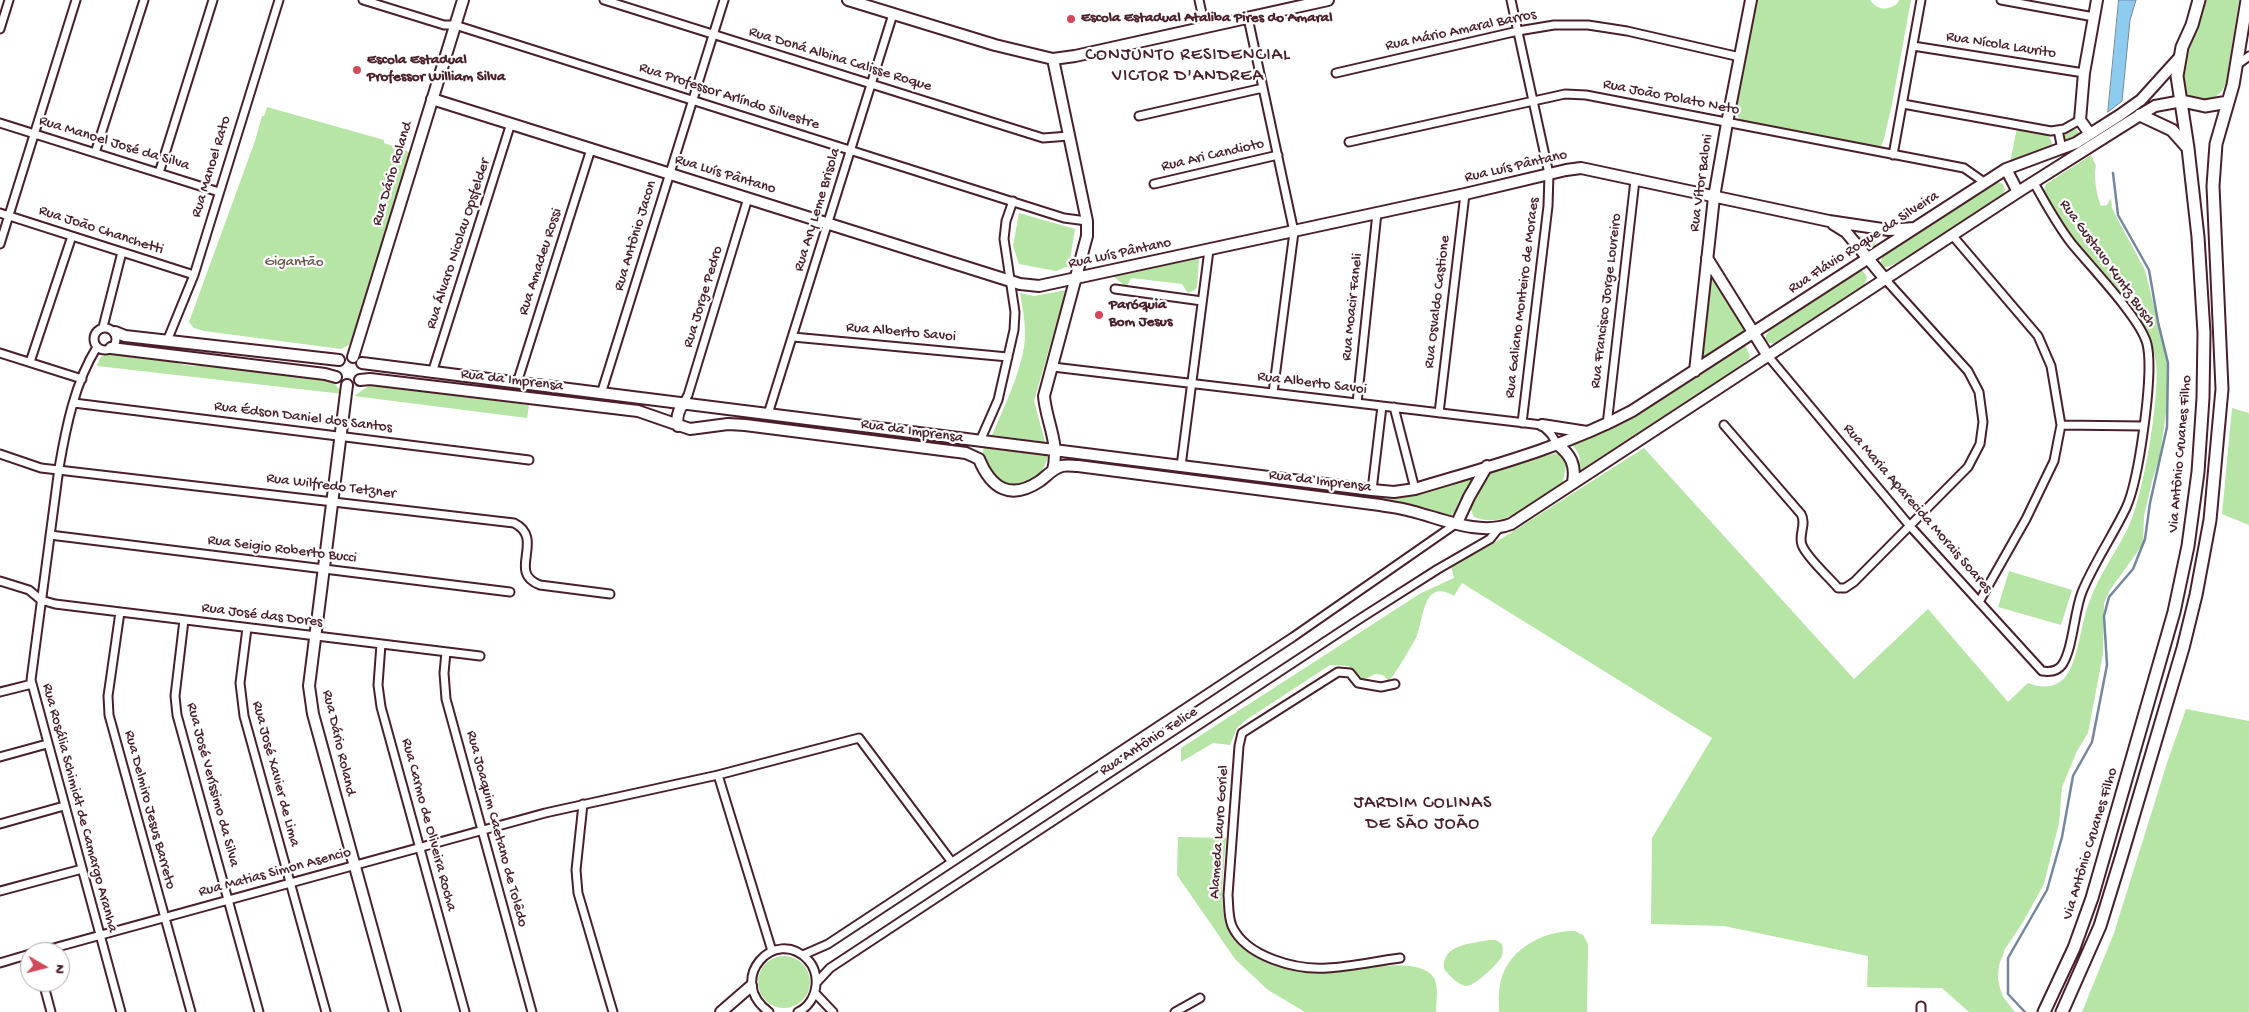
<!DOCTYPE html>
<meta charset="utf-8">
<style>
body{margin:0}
#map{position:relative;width:2249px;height:1012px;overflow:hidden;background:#fff;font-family:"Gochi Hand",sans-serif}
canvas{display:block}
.north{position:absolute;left:20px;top:942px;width:50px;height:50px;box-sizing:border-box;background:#fff;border:1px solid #b7a5aa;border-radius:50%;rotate:98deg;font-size:14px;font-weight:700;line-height:20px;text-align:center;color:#4a1f2b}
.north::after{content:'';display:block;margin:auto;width:18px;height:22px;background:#d1495b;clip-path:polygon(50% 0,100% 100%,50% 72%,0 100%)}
</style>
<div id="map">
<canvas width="2249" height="1012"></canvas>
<div class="north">N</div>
</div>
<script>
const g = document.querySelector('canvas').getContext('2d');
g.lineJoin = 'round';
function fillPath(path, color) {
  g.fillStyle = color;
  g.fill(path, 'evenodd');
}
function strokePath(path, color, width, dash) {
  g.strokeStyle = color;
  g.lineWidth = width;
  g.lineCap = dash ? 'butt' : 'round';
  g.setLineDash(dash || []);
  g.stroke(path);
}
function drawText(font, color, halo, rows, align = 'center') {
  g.font = font + ' "Gochi Hand",sans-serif';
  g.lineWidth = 4.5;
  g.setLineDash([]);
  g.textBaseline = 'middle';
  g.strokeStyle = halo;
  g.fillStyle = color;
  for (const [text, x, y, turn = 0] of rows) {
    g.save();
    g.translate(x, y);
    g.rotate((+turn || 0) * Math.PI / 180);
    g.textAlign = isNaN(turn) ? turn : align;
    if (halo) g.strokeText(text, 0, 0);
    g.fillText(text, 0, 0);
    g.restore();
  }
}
const green = new Path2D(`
 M1756 0H1870C1877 10 1887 11 1897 4L1899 0H1911L1892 104 1884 139 1881 146 1873 149 1741 122 1736 113Z
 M2206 0H2239L2226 83 2222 91 2215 97 2205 99 2194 98 2187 94 2181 85V65L2201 20Z
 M267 107 384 140V143L412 153 352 338 349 345 341 349 204 331 194 328 189 322 255 141 262 116H264Z
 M2017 128C2029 130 2051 128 2052 145L2010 162Z
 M2071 129 2077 130 2080 135 2068 140 2064 139 2066 132Z
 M2091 155 2096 166C2093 174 2097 197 2101 206L2107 205 2111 198 2112 208 2118 220 2145 270 2168 363 2167 405 2160 456 2152 481 2144 516 2143 544 2110 590 2104 603 2103 654 2088 733 2077 751 2062 787 2059 823 2044 884 2023 922 2005 949 1999 965 1998 979 2000 988 2003 997 2015 1012H1969L1942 988 1867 987 1868 956 1724 926 1651 924 1652 838 1712 738 1462 583 1454 596C1422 577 1424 621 1416 638 1408 652 1399 668 1389 681L1383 675 1375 674 1363 680 1349 666 1330 665 1246 720 1237 728 1230 745 1213 743 1181 762V748L1421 593 1454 578 1451 566 1504 537 1644 448 1854 679 1928 609 2008 702 2028 683C2043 689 2059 688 2068 673 2079 655 2081 622 2090 600 2099 575 2115 554 2127 530 2143 500 2160 397 2156 363 2153 345 2147 328 2137 314L2060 222 2043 193 2046 184Z
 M1994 181 2003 184 2005 190 2002 196C1986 207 1895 271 1883 267L1880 263 1883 255Z
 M1019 213 1075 229 1069 266 1056 271 1019 264 1013 246Z
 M1860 236 1876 239 1875 245 1863 253 1855 237Z
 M1192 257 1198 258 1199 260 1197 287 1195 290 1188 293 1182 284 1131 278 1127 286H1125L1113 276Z
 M1859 270 1863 271 1867 277 1864 286 1778 343H1769L1766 340V335L1774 324Z
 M1710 273 1745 332 1699 363Z
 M1066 290 1034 401 1045 442 992 435C1004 407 1019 377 1024 347 1027 330 1023 310 1020 293L1034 296Z
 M1745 345 1750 356 1748 360 1680 409 1581 471 1579 454 1571 443Z
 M109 352 172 359C180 367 199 367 209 363L332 380 343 394 97 366 100 358Z
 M370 385 529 405 527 418 354 396Z
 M2232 408 2249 413V525L2222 514Z
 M984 445 1048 454C1046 477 1018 497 996 480 993 477 991 471 988 467 983 459 982 455 984 445Z
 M1561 452 1567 460 1563 482C1537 500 1508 530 1474 517L1470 508 1488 471Z
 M1066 457 1384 495 1475 476V477L1459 501 1454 514 1450 515 1423 507 1379 500 1065 460Z
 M2009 571 2072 590 2061 625 1998 607Z
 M2186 709 2249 721V1012H2082L2114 933 2167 763Z
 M1178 837 1226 838C1225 859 1219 900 1225 918 1240 965 1296 974 1339 971 1362 970 1419 955 1434 978 1439 987 1436 1002 1436 1012H1305L1268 990 1235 959 1177 875Z
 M1575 931 1583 935 1588 944 1587 1012H1499C1499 1003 1498 994 1500 985 1505 951 1543 930 1575 931Z
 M1489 940H1496L1502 944C1503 948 1503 951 1502 956 1499 963 1474 987 1466 986 1458 985 1449 975 1444 969 1442 944 1470 944 1489 940Z
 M758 982a26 26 0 1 1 52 0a26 26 0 1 1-52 0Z`);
const water = new Path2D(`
 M2119 0H2136L2130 20 2122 101 2108 112Z`);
const stream = new Path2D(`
 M2025 1012 2008 994V958L2047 890 2062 837 2073 776 2092 742 2107 665 2104 616 2109 597 2133 569 2145 539 2150 503 2167 427 2168 363 2158 322 2149 270 2118 215 2113 173`);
const street = new Path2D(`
 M363 0 444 25H455L1064 218 1087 221
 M604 0 1043 138 1069 136
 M1199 0 1205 27
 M1511 0 1549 174 1548 206 1522 423
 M2001 0 2094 17
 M1248 18 1294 232 1273 393
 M0 29 9 0
 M1913 46 2084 73
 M2237 65 2249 56
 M1336 73 1518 31 1554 25H1588L1627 31 1740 57
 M1903 104 2051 131 2064 129 2080 120
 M1139 116 1263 88
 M0 123 219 192
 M2058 130 2062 149
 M1349 142 1565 94 1586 95 1964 168 1984 182
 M95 153 144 0
 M1893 155 1921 0
 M159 173 213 0
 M1154 184 1278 155
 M0 213 194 275
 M1952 235 2038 336 2051 366 2061 425 2054 461 2026 519 1979 602
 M0 244 76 0
 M1115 289 1202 301
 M103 327 122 252
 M94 339a11 11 0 1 1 22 0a11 11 0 1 1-22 0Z
 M793 337 1008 357
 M167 341 194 275 279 0
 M97 347C75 382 66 427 59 468L31 680 121 1012
 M0 353 82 379
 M1768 356 1909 525 2042 671C2049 672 2057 672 2062 665 2073 649 2074 612 2082 592 2094 563 2112 537 2126 508 2139 480 2154 373 2147 344 2141 319 2090 266 2072 244 2057 225 2046 204 2034 183
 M30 362 72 236
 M1053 367 1542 425 1551 434 1557 444
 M432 373 511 123
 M517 383 591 149
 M601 394 724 0
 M74 403 529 460
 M1357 403 1377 213
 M683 404 688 395 748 198
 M1394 407 1415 489
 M1439 413 1465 194
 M768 414 893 14
 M1607 425 1635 180
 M1724 425 1801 514C1807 524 1798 535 1802 545 1807 558 1829 577 1838 588H1845L1854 582 1968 467 1980 444 1983 422 1979 392 1968 371 1885 279
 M2061 425 2143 426
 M980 441 998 400 1014 330 1015 312 1004 239 1006 221 1013 201
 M0 454 41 468 514 523C546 539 506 573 540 585L610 594
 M1181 466 1209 250
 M1372 490 1382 406
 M50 535 510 592
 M0 581 29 590 41 600 55 604 480 656
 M120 612 108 696 109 715 191 1012
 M184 620 175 696 177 715 259 1012
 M247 628 240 683 244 716 326 1012
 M381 644 378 685 381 707 465 1012
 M446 652 444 673 446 699 532 1012
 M1395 684 1381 687 1358 683 1350 673 1338 672 1242 733 1239 746 1228 895C1229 906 1228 916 1232 926 1246 957 1296 970 1327 968 1351 967 1376 961 1400 958
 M0 692 32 684
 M0 757 47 744
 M718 775 772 951
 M583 804 576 870 578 893 613 1012
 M0 824 64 806
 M0 891 82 869
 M39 952 545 813 718 775 859 738 951 861
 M803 955 828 944 1293 637 1457 523
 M0 963 30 954
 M43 982 51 1012
 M817 982 830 968 1361 618 1438 569 1490 539 1498 529
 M815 993 833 1012
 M769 1012C725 980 775 925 808 960 814 966 817 976 816 985 815 996 809 1007 798 1012
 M1175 1012 1200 998
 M1921 1012V1006`);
const secondary = new Path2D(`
 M848 0 995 45 1053 59 1075 56 1328 0
 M1053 59 1087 221V236L1044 396C1046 421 1060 444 1053 470
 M432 99 1020 284 1039 286 1465 194 1566 170 1581 168 1829 221 1889 230 1914 228
 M2090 134 2080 120 2084 73 2097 0
 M2006 169 2018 192
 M1833 224 1846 232 1885 279
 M1707 258 1768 356
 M115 332 125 336 339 360
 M111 348 325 374 336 377
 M353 357 463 0
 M362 363 1372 490 1394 492 1415 489C1488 467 1565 447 1632 411L2006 169 2076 143 2120 115 2141 100 2179 58
 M1695 371 1714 197 1727 123 1751 0
 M360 380 370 379 638 411 690 429 728 424 745 425 966 453 979 459C991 488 1010 501 1040 481 1047 476 1053 468 1062 466 1067 465 1073 466 1078 466L1380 505C1391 507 1401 508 1411 511 1443 519 1479 536 1511 524L2018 192 2140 115 2155 106 2182 101
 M347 385 309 686 313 714 395 1012
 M1542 425 1587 432
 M678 426C676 417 678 411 683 404
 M1557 444C1571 455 1576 465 1573 482
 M1457 523 1469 497 1487 466
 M721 1012 751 986`);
const primary = new Path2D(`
 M2182 101 2205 106 2228 102
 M2140 115 2172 130 2188 148
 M2044 1012 2074 948 2092 898 2174 612 2188 546 2198 472 2203 398 2204 333 2198 237 2188 148 2177 76 2182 47 2192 25 2199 0
 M2062 1012 2100 926 2121 858 2183 648 2196 595 2210 520 2222 389 2213 186 2216 144 2233 85 2247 0`);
const markers = [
 [1071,19,5,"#d1495b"],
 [357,70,5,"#d1495b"],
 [1099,315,5,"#d1495b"]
];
const poiNames = [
 ["Escola Estadual Ataliba Pires do Amaral",1081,19],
 ["Escola Estadual",367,61],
 ["Professor William Silva",367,78],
 ["Paróquia",1109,306],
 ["Bom Jesus",1109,323]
];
const streetNames = [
 ["Rua Mário Amaral Barros",1461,31,-12],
 ["Rua Nícola Laurito",2001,46,9],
 ["Rua Doná Albina Calisse Roque",840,60,17],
 ["Rua Professor Arlíndo Silvestre",729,97,18],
 ["Rua João Polato Neto",1671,98,11],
 ["Rua Manoel José da Silva",114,144,17],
 ["Rua Ari Candioto",1213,156,-13],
 ["Rua Manoel Rato",212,167,-73],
 ["Rua Luís Pântano",1516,167,-13],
 ["Rua Dário Roland",393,174,-73],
 ["Rua Luís Pântano",725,175,17],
 ["Rua Vítor Baloni",1702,183,-82],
 ["Rua Ary Leme Brisola",818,210,-73],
 ["Rua João Chanchetti",101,231,18],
 ["Rua Antônio Jacon",636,236,-73],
 ["Rua Flávio Roque da Silveira",1864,243,-33],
 ["Rua Álvaro Nicolau Opsfelder",459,244,-72],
 ["Rua Luís Pântano",1120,254,-12],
 ["Rua Amadeu Rossi",541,262,-72],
 ["Rua Gustavo Kuntz Busch",2107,264,54],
 ["Rua Jorge Pedro",704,297,-73],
 ["Rua Galiano Monteiro de Moraes",1523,298,-83],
 ["Rua Francisco Jorge Loureiro",1607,301,-83],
 ["Rua Osvaldo Castione",1438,302,-83],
 ["Rua Moacir Faneli",1353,307,-84],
 ["Rua Alberto Savoi",901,333,5],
 ["Rua da Imprensa",512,381,7],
 ["Rua Alberto Savoi",1312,384,7],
 ["Rua Édson Daniel dos Santos",303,418,7],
 ["Rua da Imprensa",912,432,8],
 ["Via Antônio Cruanes Filho",2181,454,-85],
 ["Rua da Imprensa",1320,482,7],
 ["Rua Wilfredo Tetzner",331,487,7],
 ["Rua Maria Aparecida Morais Soares",1917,509,49],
 ["Rua Seigio Roberto Bucci",282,550,7],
 ["Rua José das Dores",262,616,7],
 ["Rua Antônio Felice",1149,742,-33],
 ["Rua Dário Roland",338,743,77],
 ["Rua José Xavier de Lima",275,774,75],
 ["Rua José Veríssimo da Silva",212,785,75],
 ["Rua Rosália Schimidt de Camargo Aranha",79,808,75],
 ["Rua Delmiro Jesus Barreto",149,810,75],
 ["Rua Carmo de Oliveira Rocha",428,825,75],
 ["Rua Joaquim Caetano de Tolêdo",496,829,75],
 ["Alameda Lauro Goriel",1220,832,-86],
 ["Via Antônio Cruanes Filho",2091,844,-73],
 ["Rua Matias Simon Asencio",275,873,-15]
];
const parkNames = [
 ["Gigantão",294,263]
];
const quarterNames = [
 ["CONJUNTO RESIDENCIAL",1188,56],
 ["VICTOR D'ANDREA",1188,77],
 ["JARDIM COLINAS",1423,804],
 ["DE SÃO JOÃO",1423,825]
];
fillPath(green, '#b6e5a5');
fillPath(water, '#8eccef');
strokePath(water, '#7387a1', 1);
strokePath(stream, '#7387a1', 2.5);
strokePath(street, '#4a1f2b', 11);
strokePath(secondary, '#4a1f2b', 14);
strokePath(primary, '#4a1f2b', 15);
strokePath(street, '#fff', 7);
strokePath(secondary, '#fff', 10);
strokePath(primary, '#fff', 11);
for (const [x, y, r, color] of markers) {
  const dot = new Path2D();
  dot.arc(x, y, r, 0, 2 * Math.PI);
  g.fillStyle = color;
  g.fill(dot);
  strokePath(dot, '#fff', 2);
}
drawText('bold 15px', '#4a1f2b', '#fff', poiNames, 'left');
drawText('15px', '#4a1f2b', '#fff', streetNames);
drawText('15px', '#6a5a50', '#fff', parkNames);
g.letterSpacing = '1px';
drawText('18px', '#4a1f2b', '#fff', quarterNames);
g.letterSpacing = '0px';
</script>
